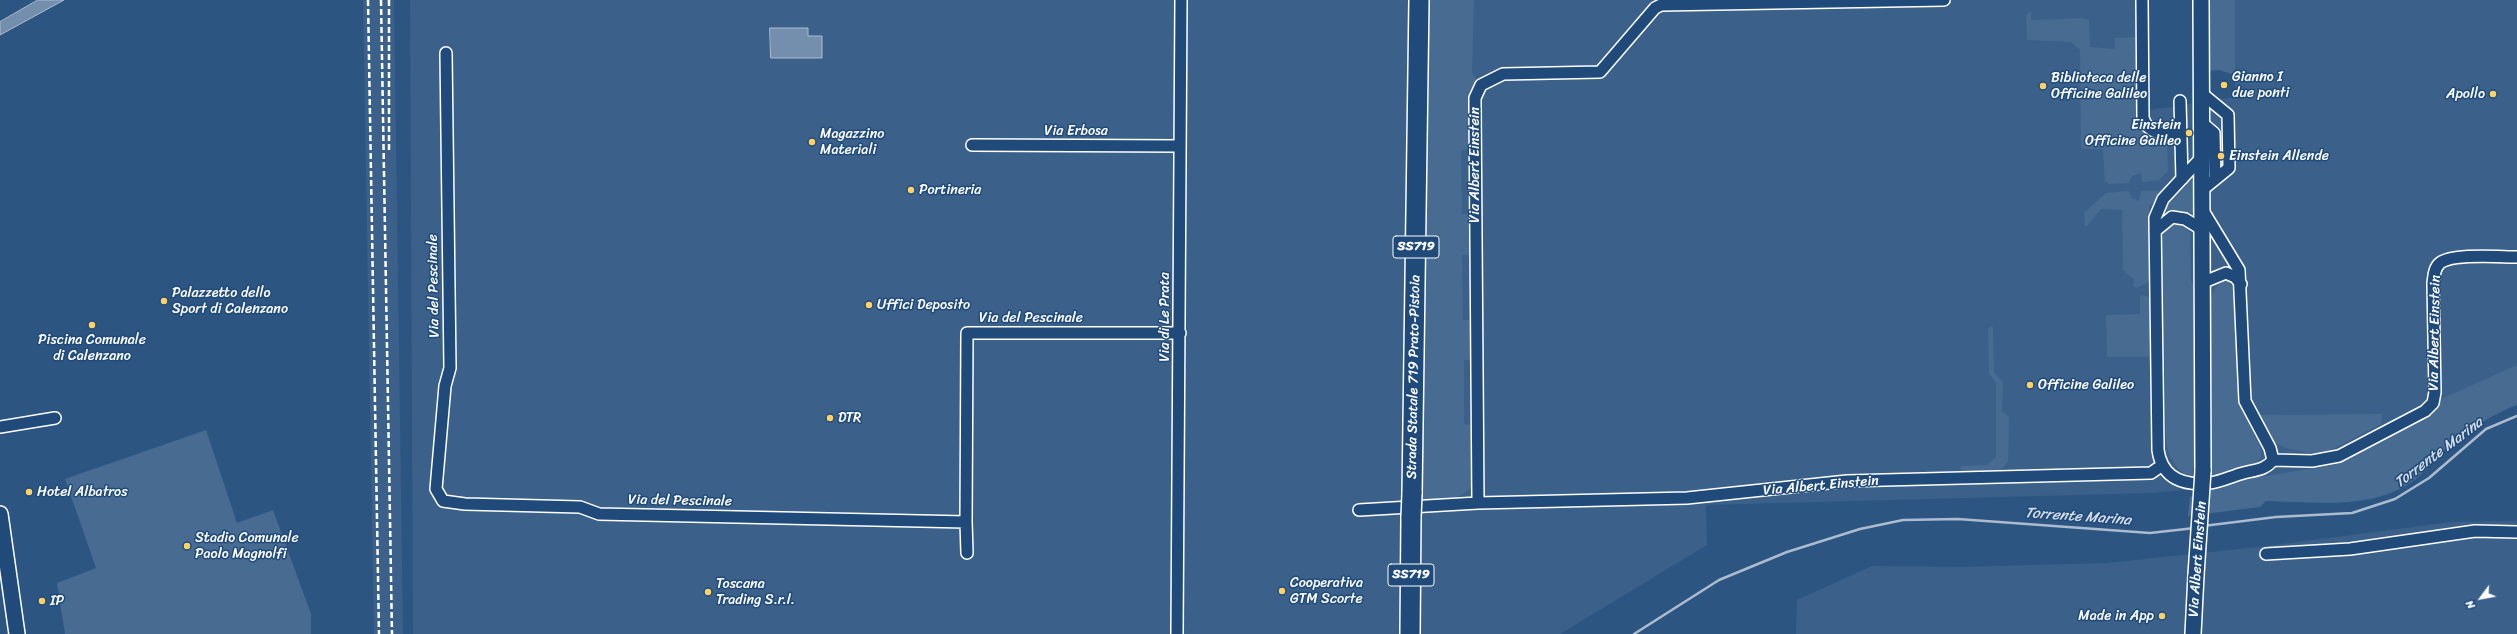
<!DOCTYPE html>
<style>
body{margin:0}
#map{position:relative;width:2517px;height:634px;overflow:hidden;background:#2c5582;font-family:Sriracha,sans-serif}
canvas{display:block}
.north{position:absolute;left:2461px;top:578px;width:40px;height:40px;-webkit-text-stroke:3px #1f4a7a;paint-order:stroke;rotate:238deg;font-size:11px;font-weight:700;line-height:16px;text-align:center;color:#fff}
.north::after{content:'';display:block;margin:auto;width:14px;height:18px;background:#fff;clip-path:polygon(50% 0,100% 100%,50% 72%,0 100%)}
</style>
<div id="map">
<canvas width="2517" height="634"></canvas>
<div class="north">N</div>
</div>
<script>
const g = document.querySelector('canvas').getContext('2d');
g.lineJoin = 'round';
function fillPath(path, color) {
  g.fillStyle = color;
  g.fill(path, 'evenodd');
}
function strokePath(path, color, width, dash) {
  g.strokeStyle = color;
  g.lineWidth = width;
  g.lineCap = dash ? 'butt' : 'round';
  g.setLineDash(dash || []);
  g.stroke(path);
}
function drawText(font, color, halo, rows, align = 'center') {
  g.font = font + ' Sriracha,sans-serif';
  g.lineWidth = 3;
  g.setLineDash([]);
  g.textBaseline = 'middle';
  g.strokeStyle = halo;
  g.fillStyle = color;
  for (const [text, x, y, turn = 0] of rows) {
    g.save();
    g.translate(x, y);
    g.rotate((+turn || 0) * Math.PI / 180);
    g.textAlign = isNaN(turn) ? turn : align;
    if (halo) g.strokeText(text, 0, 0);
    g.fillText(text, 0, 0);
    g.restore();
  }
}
const built = new Path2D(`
 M363 0H394L403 634H374Z
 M410 0H2148L2150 110 2235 97V0H2517V369L2343 465 2246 484 2151 493 1706 505 1707 545 1560 634H413Z
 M2517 521V634H1796L1797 600 1872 566 1961 567 2106 563 2259 547 2452 522Z`);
const green = new Path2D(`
 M1426 0H1474L1472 73 1477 80 1469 95V149L1461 150 1462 214H1470V255H1462L1463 320H1471V360H1464V424L1472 425 1473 481C1469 500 1437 502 1420 501Z
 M2207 0H2235V75L2219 70 2207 71Z
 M2031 11V20L2082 18 2089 20 2090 47 2115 49V38L2137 37 2138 124 2149 137 2167 139 2168 171 2159 180 2142 182 2141 173 2132 176 2129 183 2110 184 2105 181 2103 149H2083L2081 147 2080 50 2071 42 2027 40 2026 15Z
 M2190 179 2195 181 2194 214 2182 211 2168 212 2166 207Z
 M2168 185 2149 207V280L2146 284 2136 288 2133 286 2134 280 2123 270 2122 210 2101 209 2087 226H2085L2084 213 2106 193 2129 191 2131 198 2139 201 2141 191H2159Z
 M2174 223H2181L2190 233 2191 281 2197 291V442L2192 477C2176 472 2169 457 2166 442L2162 243 2164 231Z
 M2228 280 2235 291 2238 401 2260 447 2261 457 2255 463 2208 477 2210 297 2218 285Z
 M2144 295 2149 297V357H2107L2106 315 2140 314V296Z
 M1992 326 1993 328 1994 372 2003 382 2002 411 2009 417 2008 462 1999 471 1964 472 1960 469 1961 466 1987 465 1996 457V383L1989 373 1988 329Z
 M2517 365V405C2495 413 2475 426 2457 440 2442 451 2431 466 2417 478 2376 511 2314 502 2266 501L2260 507 2188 516 2190 497 2241 480 2334 465 2427 418 2438 407 2441 399Z
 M2382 414 2381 424 2329 451 2309 453 2286 448 2276 443 2270 437 2260 415Z
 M206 430 237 523 273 510 311 614V634H65L57 583 96 568 65 479Z`);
const water = new Path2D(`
 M38 0H64L0 35V22Z
 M770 28H808V36H822V58H771Z`);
const stream = new Path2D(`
 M2203 526 2276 517 2352 513 2395 499 2429 478 2486 429 2517 416
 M1634 634 1719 580 1787 552 1860 529 1903 520 1958 519 2150 533 2195 528`);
const street = new Path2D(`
 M2142 0 2143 118C2149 136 2165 134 2181 133
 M446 53 450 368 445 386 436 489 443 501 465 504 580 507 599 514 966 522 967 333H1180
 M2200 92 2228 115 2229 168 2202 190
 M2180 101 2182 179
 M2201 122 2214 133 2215 179
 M972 145 1180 146
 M2202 157 2163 199 2155 218 2158 450C2162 479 2184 486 2210 483 2220 482 2230 477 2240 474 2252 470 2265 471 2273 460L2270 448 2245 401 2239 270 2202 209
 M2155 231 2172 217 2185 219 2203 230
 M2204 282 2226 273 2235 277 2241 284
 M0 427 55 418
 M2273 460 2312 461 2339 456 2425 411 2433 403 2435 392 2433 283C2434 276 2434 268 2440 263 2453 253 2499 257 2517 257
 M1478 503 1475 105V98L1481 85 1503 74 1600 72 1655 8 1661 5 1944 0
 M1359 510 1478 503 1687 498 1847 481 2151 473 2161 466
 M966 522 967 553
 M2266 554 2350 549 2475 531 2517 532
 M1177 634 1181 0`);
const secondary = new Path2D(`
 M2201 0 2203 471
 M0 514 17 634
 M2193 634 2196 575`);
const highway = new Path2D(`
 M1412 494 1419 0
 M1410 634 1411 517`);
const rail = new Path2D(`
 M368 0 379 634
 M381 0 392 634
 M389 150V0`);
const secondaryBridge = new Path2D(`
 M2196 575 2203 471`);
const highwayBridge = new Path2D(`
 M1411 517 1412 494`);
const markers = [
 [2224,85,4,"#ffd166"],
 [2043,86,4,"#ffd166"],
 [2493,94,4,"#ffd166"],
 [2189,133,4,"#ffd166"],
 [812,142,4,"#ffd166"],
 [2221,156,4,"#ffd166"],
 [911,190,4,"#ffd166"],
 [164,301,4,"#ffd166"],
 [869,305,4,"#ffd166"],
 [92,325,4,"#ffd166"],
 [2030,385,4,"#ffd166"],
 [830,418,4,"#ffd166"],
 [29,492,4,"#ffd166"],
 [187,546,4,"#ffd166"],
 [1282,591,4,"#ffd166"],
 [708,592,4,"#ffd166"],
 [42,601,4,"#ffd166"],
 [2162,616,4,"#ffd166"]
];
const shields = [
 [1416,247,46],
 [1411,575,46]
];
const shieldNames = [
 ["SS719",1416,247],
 ["SS719",1411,575]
];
const poiNames = [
 ["Gianno I",2232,77],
 ["due ponti",2232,93],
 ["Biblioteca delle",2051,78],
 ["Officine Galileo",2051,94],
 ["Apollo",2485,94,"right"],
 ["Einstein",2181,125,"right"],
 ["Officine Galileo",2181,141,"right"],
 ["Magazzino",820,134],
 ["Materiali",820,150],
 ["Einstein Allende",2229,156],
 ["Portineria",919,190],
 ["Palazzetto dello",172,293],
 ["Sport di Calenzano",172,309],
 ["Uffici Deposito",877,305],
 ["Piscina Comunale",92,340,"center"],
 ["di Calenzano",92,356,"center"],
 ["Officine Galileo",2038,385],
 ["DTR",838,418],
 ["Hotel Albatros",37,492],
 ["Stadio Comunale",195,538],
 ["Paolo Magnolfi",195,554],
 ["Cooperativa",1290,583],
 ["GTM Scorte",1290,599],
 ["Toscana",716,584],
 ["Trading S.r.l.",716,600],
 ["IP",50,601],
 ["Made in App",2154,616,"right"]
];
const streetNames = [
 ["Via Erbosa",1076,131],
 ["Via Albert Einstein",1475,165,-90],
 ["Via del Pescinale",434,286,-91],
 ["Via di Le Prata",1165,317,-90],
 ["Via del Pescinale",1031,318],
 ["Via Albert Einstein",2435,333,-89],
 ["Strada Statale 719 Prato-Pistoia",1414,377,-89],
 ["Via Albert Einstein",1821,486,-5],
 ["Via del Pescinale",680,501,1],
 ["Via Albert Einstein",2198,559,-86]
];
const waterNames = [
 ["Torrente Marina",2439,453,-37],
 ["Torrente Marina",2078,517,4]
];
fillPath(built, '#3b618b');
fillPath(green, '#486b92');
fillPath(water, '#748fad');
strokePath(water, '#acbcce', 1);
strokePath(stream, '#acbcce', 2.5);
strokePath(street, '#fff', 14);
strokePath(secondary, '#fff', 18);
strokePath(highway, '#fff', 22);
strokePath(street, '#1f4a7a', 11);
strokePath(secondary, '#1f4a7a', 15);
strokePath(highway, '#1f4a7a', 19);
strokePath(rail, '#fff', 2.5, [6, 3]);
strokePath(secondaryBridge, '#fff', 18, []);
strokePath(highwayBridge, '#fff', 22, []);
strokePath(secondaryBridge, '#1f4a7a', 15);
strokePath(highwayBridge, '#1f4a7a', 19);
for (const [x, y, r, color] of markers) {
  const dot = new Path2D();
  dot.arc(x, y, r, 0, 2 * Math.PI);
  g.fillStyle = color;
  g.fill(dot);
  strokePath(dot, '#1f4a7a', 1.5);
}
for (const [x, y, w] of shields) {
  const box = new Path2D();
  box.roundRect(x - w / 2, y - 11, w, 22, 3);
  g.fillStyle = '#1f4a7a';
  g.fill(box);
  strokePath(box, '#fff', 1);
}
drawText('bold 13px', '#fff', null, shieldNames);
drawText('14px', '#fff', '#1f4a7a', poiNames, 'left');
drawText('14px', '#fff', '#1f4a7a', streetNames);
drawText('italic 15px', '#d5dde6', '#1f4a7a', waterNames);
</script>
